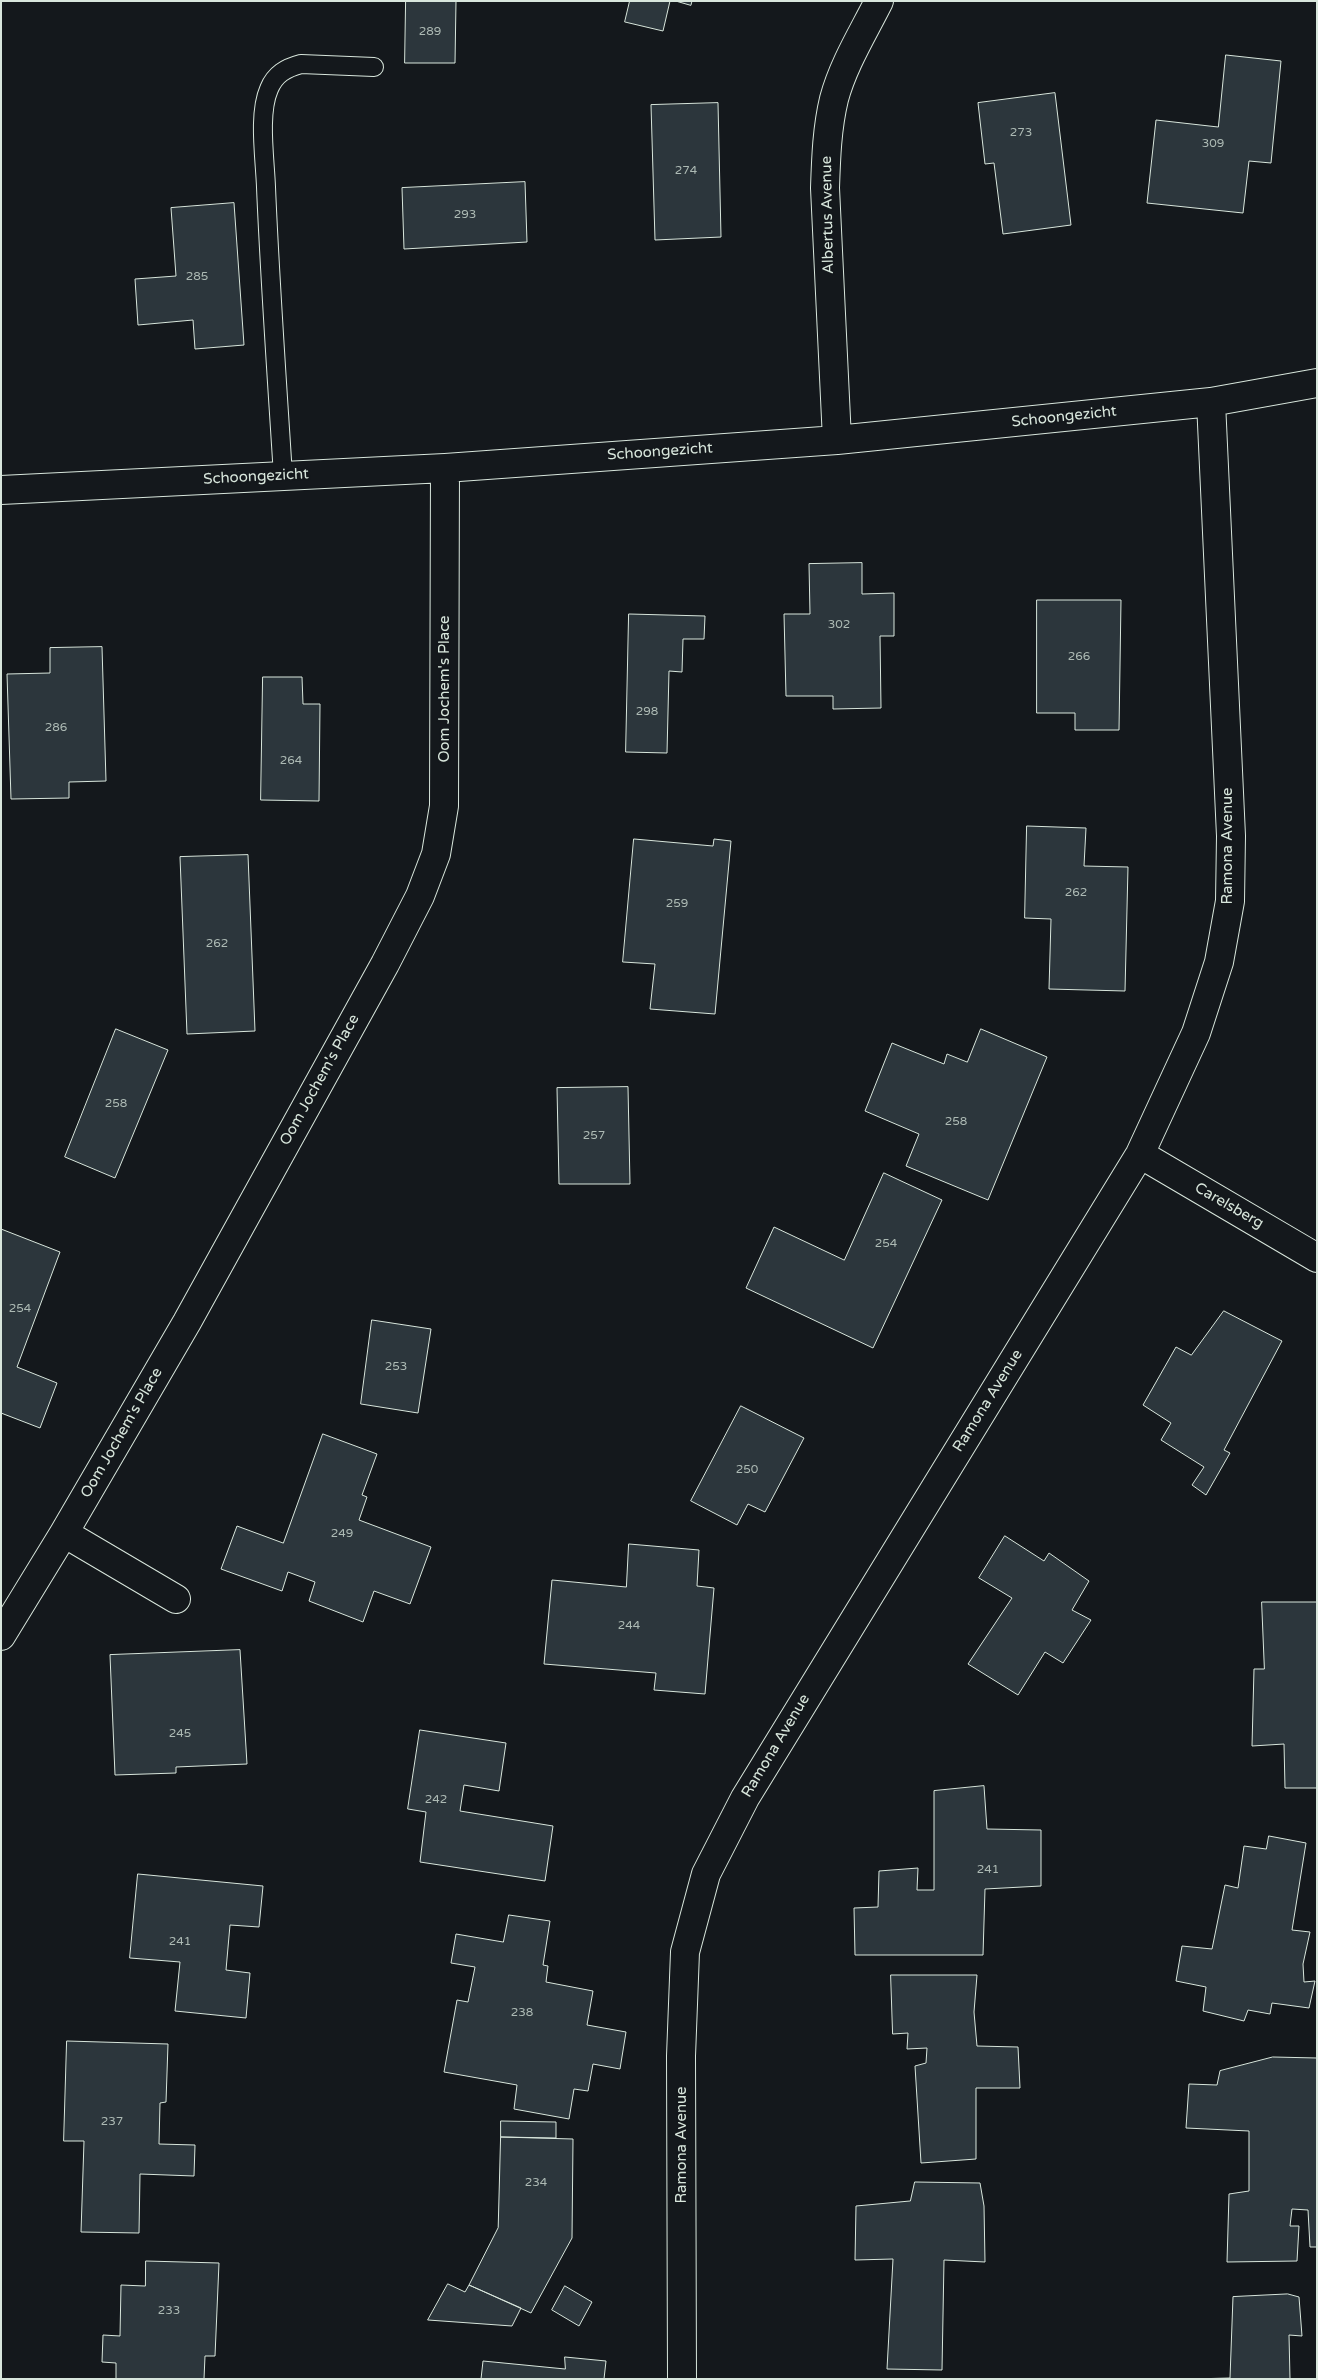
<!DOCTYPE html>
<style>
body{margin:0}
#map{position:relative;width:1318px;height:2380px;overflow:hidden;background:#14181c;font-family:"Varela Round",sans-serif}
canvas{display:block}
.frame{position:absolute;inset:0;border:2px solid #d8e6dc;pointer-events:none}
</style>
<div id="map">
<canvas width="1318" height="2380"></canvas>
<div class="frame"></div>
</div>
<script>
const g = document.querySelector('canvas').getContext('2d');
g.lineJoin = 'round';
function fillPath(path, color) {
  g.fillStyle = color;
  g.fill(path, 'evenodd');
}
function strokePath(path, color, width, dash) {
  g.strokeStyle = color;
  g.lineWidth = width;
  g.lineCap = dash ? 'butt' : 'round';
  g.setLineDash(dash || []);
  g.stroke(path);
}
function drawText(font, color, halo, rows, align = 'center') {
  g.font = font + ' "Varela Round",sans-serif';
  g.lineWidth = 4;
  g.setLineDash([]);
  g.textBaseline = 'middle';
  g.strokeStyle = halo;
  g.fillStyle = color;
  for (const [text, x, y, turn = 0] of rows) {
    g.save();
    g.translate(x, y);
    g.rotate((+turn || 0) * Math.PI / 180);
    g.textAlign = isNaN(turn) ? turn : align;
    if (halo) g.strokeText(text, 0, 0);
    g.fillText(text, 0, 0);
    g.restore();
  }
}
const building = new Path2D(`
 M406 1H456L455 63H405Z
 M630 1H670L663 31 625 22Z
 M676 1H692L691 5Z
 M1226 55 1281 61 1271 163 1249 161 1243 213 1147 203 1156 120 1218 127Z
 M1055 93 1071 225 1003 234 994 163 985 164 978 103Z
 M718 103 721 237 655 240 651 105Z
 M525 182 527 242 404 249 402 188Z
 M234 203 244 345 195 349 193 320 138 325 135 279 176 276 171 208Z
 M862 563V594L894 593V636H880L881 708 833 709V696H786L784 614H810L809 564Z
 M1037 600H1121L1119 730H1075V713H1037Z
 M629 614 705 616 704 639H683L682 672 669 671 667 753 626 752Z
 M102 647 106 781 69 782V798L11 799 7 674 50 673V648Z
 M263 677H302L303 704H320L319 801 261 800Z
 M1027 826 1086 828 1084 866 1128 867 1125 991 1049 989 1051 919 1025 918Z
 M634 839 713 846 714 839 731 841 715 1014 650 1009 655 964 623 962Z
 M248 855 255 1031 187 1034 180 857Z
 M116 1029 168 1050 115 1178 65 1157Z
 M981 1029 1047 1057 988 1200 906 1166 919 1134 865 1111 892 1043 944 1064 947 1054 967 1062Z
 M628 1087 630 1184H559L557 1088Z
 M884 1173 942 1200 873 1348 746 1288 774 1227 844 1260Z
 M1 1229 60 1252 17 1367 57 1383 40 1428 1 1413Z
 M1224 1311 1282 1341 1224 1450 1230 1453 1206 1495 1192 1485 1204 1467 1161 1440 1171 1423 1143 1405 1176 1347 1191 1355Z
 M372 1320 431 1329 418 1413 361 1404Z
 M741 1406 804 1438 765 1512 748 1504 737 1525 691 1501Z
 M323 1434 377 1454 362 1495 367 1497 359 1520 431 1547 410 1604 374 1591 363 1622 309 1601 315 1582 288 1572 282 1591 221 1569 237 1526 283 1543Z
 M1005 1536 1044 1561 1049 1553 1089 1581 1072 1610 1091 1620 1063 1663 1045 1652 1018 1695 968 1664 1012 1598 979 1578Z
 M629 1544 699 1550 697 1586 714 1588 705 1694 654 1690 656 1673 544 1664 552 1580 626 1587Z
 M1262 1602H1317V1788H1285L1284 1744 1252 1746 1254 1669H1264Z
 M240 1650 247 1764 176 1767V1773L115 1775 110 1655Z
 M420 1730 506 1743 499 1791 464 1785 460 1811 553 1826 545 1881 420 1862 426 1812 408 1809Z
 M984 1786 987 1829 1041 1830V1886L985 1889 983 1955H855L854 1908 878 1907 879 1871 918 1868 917 1890H934V1791Z
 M1269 1836 1306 1843 1292 1930 1310 1932 1303 1964 1304 1982 1315 1981 1309 2008 1272 2003 1270 2014 1248 2010 1244 2021 1203 2011 1206 1987 1176 1981 1182 1946 1212 1949 1225 1885 1238 1888 1244 1846 1266 1849Z
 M138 1874 263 1886 259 1927 230 1925 226 1970 250 1973 246 2018 175 2011 180 1962 130 1958Z
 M509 1915 550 1921 543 1965 548 1966 546 1982 593 1991 587 2025 626 2032 620 2069 593 2064 588 2091 574 2089 569 2119 514 2109 517 2085 444 2072 457 2000 468 2002 475 1967 451 1963 456 1934 503 1942Z
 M891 1975H977L974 2012 977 2046 1018 2047 1020 2088H976V2159L921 2163 915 2066 926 2063 927 2048 907 2049 908 2033 893 2034Z
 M67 2041 168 2044 166 2102 160 2103 159 2144 195 2145 194 2176 140 2174 139 2233 81 2232 84 2141H64Z
 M1273 2057 1317 2058V2247H1310L1308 2210 1292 2209 1290 2226H1299L1297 2261 1227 2262 1229 2194 1249 2191V2131L1186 2128 1189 2084 1217 2085 1220 2071Z
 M501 2121 556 2122V2138L501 2137Z
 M501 2137 573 2139 572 2238 531 2313 469 2285 498 2228Z
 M915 2182 980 2183 984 2206 985 2262 944 2260 942 2370 887 2369 893 2259 855 2260 856 2206 910 2201Z
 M146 2261 219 2263 215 2356H205L204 2379H116V2363L102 2362 103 2335 120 2336 121 2285 145 2286Z
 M448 2284 465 2292 469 2285 521 2308 512 2326 428 2320Z
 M565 2286 592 2302 579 2326 552 2310Z
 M1288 2294 1299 2297 1302 2336 1289 2335 1290 2379H1192L1230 2378 1233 2297Z
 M565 2357 606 2361 604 2379H481L483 2361 565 2369Z`);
const service = new Path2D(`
 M283 476C277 380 270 283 266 187 265 159 258 114 269 89 275 74 286 68 301 64L374 67`);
const minor = new Path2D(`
 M837 440 825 188C826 158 827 128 834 99 843 65 863 33 879 1
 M1 490 445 468 837 440 1211 402 1317 383
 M1140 1154 1317 1258
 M64 1533 176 1599
 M1 1636 64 1533 187 1322 385 964 420 896 436 854 444 806 445 468
 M682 2379 681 2056 685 1952 706 1874 745 1798 1140 1154 1196 1033 1219 962 1230 901 1231 836 1211 402`);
const numberNames = [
 ["289",430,32],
 ["273",1021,133],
 ["309",1213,144],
 ["274",686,171],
 ["293",465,215],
 ["285",197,277],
 ["302",839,625],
 ["266",1079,657],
 ["298",647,712],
 ["286",56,728],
 ["264",291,761],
 ["262",1076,893],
 ["259",677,904],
 ["262",217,944],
 ["258",116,1104],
 ["258",956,1122],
 ["257",594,1136],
 ["254",886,1244],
 ["254",20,1309],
 ["253",396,1367],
 ["250",747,1470],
 ["249",342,1534],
 ["244",629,1626],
 ["245",180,1734],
 ["242",436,1800],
 ["241",988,1870],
 ["241",180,1942],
 ["238",522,2013],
 ["237",112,2122],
 ["234",536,2183],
 ["233",169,2311]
];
const streetNames = [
 ["Albertus Avenue",828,215,-91],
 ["Schoongezicht",1064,417,-6],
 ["Schoongezicht",660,452,-4],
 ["Schoongezicht",256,477,-3],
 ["Oom Jochem's Place",445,689,-90],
 ["Ramona Avenue",1228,846,-90],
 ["Oom Jochem's Place",320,1080,-61],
 ["Carelsberg",1229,1206,30],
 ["Ramona Avenue",988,1401,-58],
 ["Oom Jochem's Place",122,1433,-60],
 ["Ramona Avenue",776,1746,-59],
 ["Ramona Avenue",682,2145,-90]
];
fillPath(building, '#2c363c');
strokePath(building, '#d8e6dc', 1);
strokePath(service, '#d8e6dc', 20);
strokePath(minor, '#d8e6dc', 30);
strokePath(service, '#14181c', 18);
strokePath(minor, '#14181c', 28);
drawText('12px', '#adbab4', null, numberNames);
drawText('15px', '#d8e6dc', '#14181c', streetNames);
</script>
